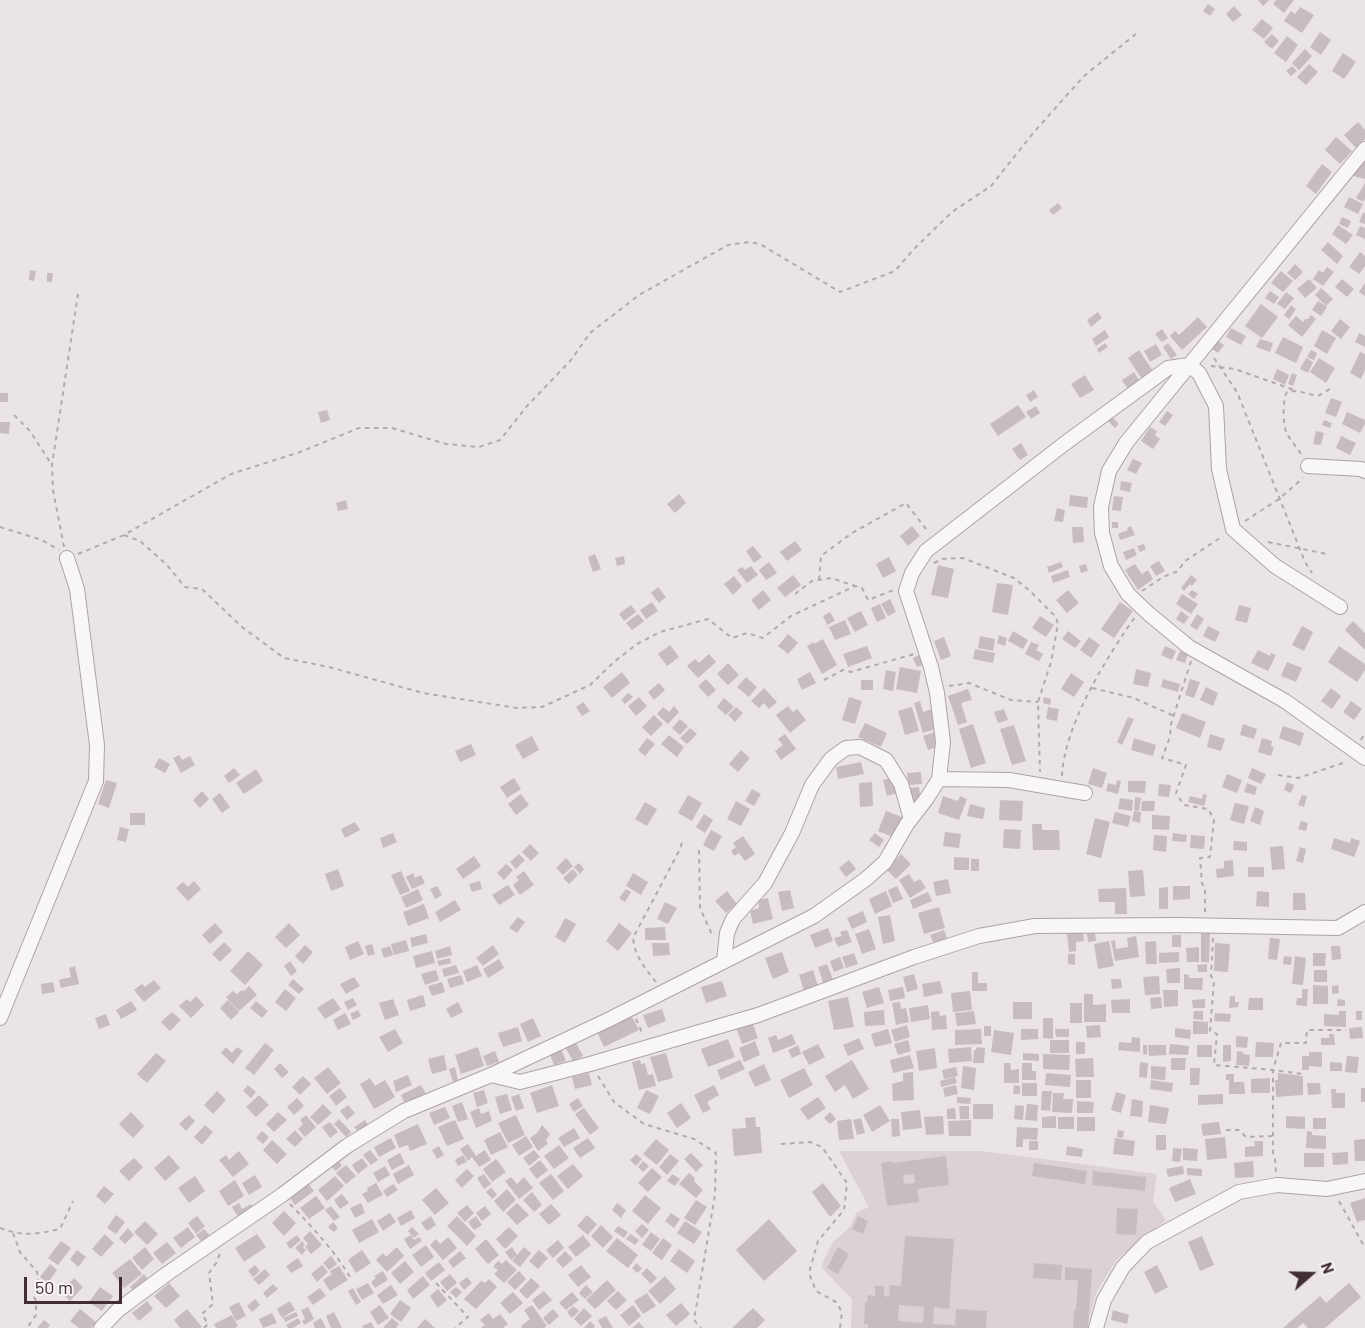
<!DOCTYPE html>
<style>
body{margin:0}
#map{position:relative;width:1365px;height:1328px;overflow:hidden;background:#eae4e6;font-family:Barlow,sans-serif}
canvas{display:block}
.north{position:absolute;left:1281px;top:1244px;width:60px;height:60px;-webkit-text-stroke:4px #f8f4f5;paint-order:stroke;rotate:70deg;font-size:16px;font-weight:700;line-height:24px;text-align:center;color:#412d32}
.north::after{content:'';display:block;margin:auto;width:21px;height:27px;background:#412d32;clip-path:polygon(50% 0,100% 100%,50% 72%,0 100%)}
.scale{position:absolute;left:24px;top:1277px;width:98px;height:27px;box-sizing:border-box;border:3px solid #412d32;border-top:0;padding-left:8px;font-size:18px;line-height:21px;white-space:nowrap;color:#412d32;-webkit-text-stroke:4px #f8f4f5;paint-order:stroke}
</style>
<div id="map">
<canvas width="1365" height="1328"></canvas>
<div class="north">N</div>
<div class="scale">50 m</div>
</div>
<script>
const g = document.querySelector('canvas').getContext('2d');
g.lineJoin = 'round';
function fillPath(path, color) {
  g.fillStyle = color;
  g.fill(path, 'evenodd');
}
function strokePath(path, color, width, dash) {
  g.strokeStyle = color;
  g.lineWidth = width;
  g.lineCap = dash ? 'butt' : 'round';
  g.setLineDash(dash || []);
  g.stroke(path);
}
const built = new Path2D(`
 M839 1151H982L1157 1174 1153 1201 1166 1220 1117 1259 1097 1291 1088 1323V1328H851L852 1299 821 1267 833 1242 850 1227 856 1213 869 1207Z`);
const building = new Path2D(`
 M1258 0H1269L1263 6Z
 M1276 0H1294L1284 13 1273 4Z
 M1208 4 1215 9 1210 16 1203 11Z
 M1234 6 1242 15 1233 22 1226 14Z
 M1300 7 1314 15 1302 33 1284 21 1291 11 1295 14Z
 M1262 19 1273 28 1264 39 1252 30Z
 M1320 32 1331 40 1321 55 1310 47Z
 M1272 34 1279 41 1272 49 1264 42Z
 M1287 36 1298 45 1286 62 1274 53Z
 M1305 49 1312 56 1299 70 1292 63Z
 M1343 53 1356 62 1344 79 1332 71Z
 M1309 64 1318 72 1306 85 1297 77Z
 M1292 66 1297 71 1291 76 1286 71Z
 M1358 122 1365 130V139L1356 148 1344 135Z
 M1336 137 1352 151 1340 164 1325 150Z
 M1365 159V179L1350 175Z
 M1322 164 1332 172 1316 194 1306 186Z
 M1365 183V199L1363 202 1356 198Z
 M1349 197 1363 204 1358 214 1344 207Z
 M1058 203 1062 208 1053 215 1049 210Z
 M1363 213H1365V224L1359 222Z
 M1342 217 1351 221 1348 228 1339 224Z
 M1338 225 1353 235 1346 244 1332 234Z
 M1360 226 1365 228V239L1356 235Z
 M1328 242 1343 256 1337 264 1321 250Z
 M1360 252 1365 256V266L1359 274 1349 267Z
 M1295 264 1303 272 1295 280 1287 273Z
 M1327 267 1334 272 1323 286 1313 279 1319 270 1323 273Z
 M30 270 36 271 34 281 29 280Z
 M1281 271 1293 281 1283 292 1271 283Z
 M47 273H53L52 282H47Z
 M1309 279 1317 288 1305 298 1297 289Z
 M1342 279 1354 289 1347 297 1335 287Z
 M1365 283V296L1359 292Z
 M1321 288 1333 299 1326 306 1315 295Z
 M1270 291 1279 297 1274 304 1265 298Z
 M1286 292 1294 298 1285 309 1277 304Z
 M1318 301 1327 307 1321 316 1312 310Z
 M1261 304 1278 317 1262 338 1245 326Z
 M1291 305 1296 309 1289 319 1284 315Z
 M1098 312 1102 318 1091 327 1087 320Z
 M1311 315 1316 319 1302 337 1288 325 1296 316 1303 322 1305 319H1308Z
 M1198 317 1207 327 1182 350 1170 336 1175 331 1179 335Z
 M1340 319 1350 327 1341 339 1331 331Z
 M1231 328 1246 336 1241 345 1226 337Z
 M1162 329 1168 338 1162 342 1155 334Z
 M1105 330 1109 337 1096 346 1092 339Z
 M1322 330 1336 338 1327 354 1314 346Z
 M1359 333 1365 336V347L1355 342Z
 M1283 337 1303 347 1296 363 1275 353Z
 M1215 339 1224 345 1218 353 1209 347Z
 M1260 339 1273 343 1270 352 1256 347Z
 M1105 343 1108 347 1099 353 1097 349Z
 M1168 343 1177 355 1171 359 1163 347Z
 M1156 344 1162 355 1150 362 1144 351Z
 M1139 350 1153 371 1142 379 1128 358Z
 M1311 350 1317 353 1314 360 1307 357Z
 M1360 352 1365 354V370L1361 379 1350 373Z
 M1306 358 1313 362 1308 373 1300 369Z
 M1319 358 1335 368 1326 383 1310 372Z
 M1277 369 1289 375 1285 385 1273 379Z
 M1134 372 1141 383 1129 391 1122 380Z
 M1292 373 1297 375 1293 386 1288 384Z
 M1085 375 1094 390 1080 398 1071 384Z
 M1034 390 1038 397 1030 402 1026 395Z
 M0 393H8V402H0Z
 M1331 398 1342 402 1336 417 1325 413Z
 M1018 405 1026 417 998 436 990 424Z
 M1036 406 1040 413 1031 419 1026 412Z
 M327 410 330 420 321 423 318 412Z
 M1167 411 1173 415 1165 426 1159 422Z
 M1347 412 1365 420V424L1360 433 1342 424Z
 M1112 417 1119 424 1115 428 1108 421Z
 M1324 420 1332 423 1330 428 1322 425Z
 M0 422H10L9 434 0 433Z
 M1150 427 1157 431 1155 435 1160 439 1153 449 1141 441Z
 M1316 431 1324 433 1321 445 1313 444Z
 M1341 436 1356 443 1350 455 1336 448Z
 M1021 443 1028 455 1020 460 1012 449Z
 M1133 459 1142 463 1136 474 1127 470Z
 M1121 481 1132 483 1130 492 1120 490Z
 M679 494 686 503 675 513 667 504Z
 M1070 495 1088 497 1087 508 1069 506Z
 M1114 496 1123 497 1121 511 1112 510Z
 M346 500 348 509 338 511 336 503Z
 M1057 508 1065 510 1063 522 1054 521Z
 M1112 522H1118V528H1112Z
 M912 526 920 536 908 546 900 536Z
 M1131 526 1135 535 1120 540 1118 534 1128 530 1127 528Z
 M1072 527H1083L1084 542 1073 543Z
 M795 541 802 550 787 561 780 552Z
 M1144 544 1146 549 1140 552 1137 546Z
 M753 546 762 557 754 563 746 551Z
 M1134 548 1137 555 1126 560 1123 552Z
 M595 554 601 569 593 572 588 557Z
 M624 556 625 564 617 566 615 558Z
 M889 557 896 571 883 578 876 564Z
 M1159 561 1165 571 1156 576 1150 566Z
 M769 562 777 573 766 580 759 570Z
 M1061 562 1063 567 1049 573 1047 567Z
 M1086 564 1088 571 1081 573 1079 566Z
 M1135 564 1142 574 1148 570 1153 579 1138 590 1125 570Z
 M938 565 954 569 948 598 931 595Z
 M751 566 758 575 747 583 737 570 742 567 745 570Z
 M1068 570 1070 577 1053 583 1051 576Z
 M793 575 801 585 785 597 777 588Z
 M1191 575 1197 580 1192 586 1190 584 1184 591 1181 588Z
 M734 576 742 586 733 595 724 584Z
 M997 583 1013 585 1008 615 992 612Z
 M658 587 666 597 659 603 651 593Z
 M763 590 771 600 759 610 751 600Z
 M1068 590 1079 603 1067 613 1056 600Z
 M1192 590 1198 594 1194 599 1188 594Z
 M1182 594 1198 604 1191 614 1176 604Z
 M890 599 896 612 888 616 881 604Z
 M652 602 658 611 646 619 640 610Z
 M1120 602 1133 611 1114 638 1101 629Z
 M880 604 886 618 877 622 871 608Z
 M631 605 636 612 624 621 619 614Z
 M1239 605 1251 608 1247 623 1235 620Z
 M861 611 868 625 855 632 847 618Z
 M1181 611 1189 617 1184 624 1176 619Z
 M830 612 835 621 827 625 823 616Z
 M638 614 644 621 632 630 626 623Z
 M1197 614 1204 619 1197 630 1190 626Z
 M1040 616 1054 625 1046 637 1032 628Z
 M845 620 851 634 835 640 829 627Z
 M1353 621 1365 633V650L1345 630Z
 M1208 626 1220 632 1215 642 1203 636Z
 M1302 626 1313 632 1304 651 1292 645Z
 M1013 631 1028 640 1023 649 1008 641Z
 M1068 631 1081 641 1075 648 1062 639Z
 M788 634 798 643 788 654 778 646Z
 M999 635 1007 638 1005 646 997 643Z
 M980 636 995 639 993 651 978 648Z
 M944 637 951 656 941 660 934 641Z
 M1089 637 1100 645 1091 658 1080 650Z
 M823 639 837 665 822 674 807 646 813 642 814 644Z
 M1031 642 1039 645 1036 650 1043 654 1039 661 1025 654Z
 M670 645 679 657 667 666 658 654Z
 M867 646 872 658 848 667 843 654Z
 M1165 646 1176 651 1172 660 1161 655Z
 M1339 646 1365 664V670L1357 682 1328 662Z
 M975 649 995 653 993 663 973 659Z
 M1258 650 1270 656 1271 653 1276 655 1268 671 1251 663Z
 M1180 651 1188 654 1185 663 1176 660Z
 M924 653 928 663 917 667 913 658Z
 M709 654 716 662 698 678 687 666 695 659 699 663Z
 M1287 662 1302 668 1296 682 1281 676Z
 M728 663 739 675 728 685 717 674Z
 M900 667 921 671 917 693 896 689Z
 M1136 669 1151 673 1148 687 1133 684Z
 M886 670 896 672 893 691 883 689Z
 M622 672 630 683 612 698 603 687Z
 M810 672 816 683 802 690 797 679Z
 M1071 673 1084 682 1074 697 1061 689Z
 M746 677 757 687 749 697 737 687Z
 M706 679 716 690 708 697 698 686Z
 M1163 679 1180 684 1178 692 1161 687Z
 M1190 679 1200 682 1194 698 1185 695Z
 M861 680H873V690H861Z
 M659 683 665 690 654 700 648 692Z
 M1206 687 1218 693 1213 706 1200 700Z
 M764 688 777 702 769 709 764 703 759 708 751 701Z
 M1331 688 1341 696 1332 709 1321 701Z
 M968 689 972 700 961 703 967 722 958 725 948 696Z
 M628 693 633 697 625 704 621 700Z
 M639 697 647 706 636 716 628 706Z
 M849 697 862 701 855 724 842 720Z
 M1044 697 1051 699 1050 705 1043 703Z
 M724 698 734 707 726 715 717 707Z
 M920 701 923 712 932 709 938 728 923 733 914 703Z
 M1351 701 1362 709 1354 720 1343 712Z
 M583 702 590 711 582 716 576 707Z
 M674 706 679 712 668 724 657 714 663 707 669 712Z
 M788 706 793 712 797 709 806 720 790 733 776 715Z
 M736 707 743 713 735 722 728 715Z
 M912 707 919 731 905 735 898 711Z
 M1048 707 1059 709 1057 721 1046 719Z
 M1004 709 1008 720 998 723 994 712Z
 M1182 713 1206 722 1200 738 1176 728Z
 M654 715 663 724 651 736 642 727Z
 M1128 717 1134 719 1122 745 1117 742Z
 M680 719 688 726 680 735 672 728Z
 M865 723 887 733 881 747 858 737Z
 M973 724 986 763 971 768 959 729Z
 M1243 724 1257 729 1254 739 1240 735Z
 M1014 725 1026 761 1012 765 1000 729Z
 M1283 726 1304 733 1300 746 1279 738Z
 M690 728 697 734 687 744 680 738Z
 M935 732 939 746 928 750 923 736Z
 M785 734 796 749 781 760 775 751 783 745 778 739Z
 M1210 734 1225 739 1221 751 1207 747Z
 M669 735 684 747 677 757 661 744Z
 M532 736 539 750 523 759 515 745Z
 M647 738 655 744 645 756 638 750Z
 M1134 738 1156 745 1153 756 1131 750Z
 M1262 738 1272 741 1271 746 1274 747 1271 756 1258 752Z
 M471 744 476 755 460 762 455 751Z
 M741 750 750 758 738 772 729 764Z
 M179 755 182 760 190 756 195 765 181 773 173 758Z
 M159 758 170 764 165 773 154 767Z
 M861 762 864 774 838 779 836 767Z
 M234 768 240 775 229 783 224 776Z
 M1093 768 1107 773 1102 788 1088 784Z
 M1252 768 1266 774 1261 784 1248 778Z
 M256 769 263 781 244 794 236 783Z
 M921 772 922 784 908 785 907 773Z
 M1227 774 1242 780 1237 793 1222 787Z
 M893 777 897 793 887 796 883 780Z
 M514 778 521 789 507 798 500 787Z
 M106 780 117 783 109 808 98 804Z
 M1117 780 1121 781 1118 794 1106 791 1108 783 1116 785Z
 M1128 781H1146L1145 793 1128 792Z
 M872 782 873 806 860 807 859 783Z
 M1287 782 1294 785 1291 793 1284 790Z
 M1247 783 1257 787 1255 795 1244 792Z
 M1159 784 1171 785 1169 797 1158 796Z
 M919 787 921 803 911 804 909 788Z
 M752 789 761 794 754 806 745 801Z
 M202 791 209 799 200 808 193 800Z
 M220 793 230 807 222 813 212 799Z
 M521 794 529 805 516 815 508 804Z
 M1203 794 1207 795 1204 806 1188 802 1190 796 1202 799Z
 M688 795 702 803 692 821 678 813Z
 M1302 795 1307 796 1304 807 1298 805Z
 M943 796 958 801 960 796 967 799 959 820 938 813Z
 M1135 797 1141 798 1139 811 1134 810Z
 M1120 798 1133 800 1132 811 1118 809Z
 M1000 800 1023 801 1022 821 999 820Z
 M736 801 750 809 741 826 727 819Z
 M1142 801H1155L1154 811H1141Z
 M645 802 657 809 647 826 635 819Z
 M1235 803 1249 806 1244 824 1230 820Z
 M970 804 985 808 983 819 967 816Z
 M1255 807 1264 811 1260 825 1250 821Z
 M886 811 902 817 893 837 878 831Z
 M1134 811 1141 812 1140 823 1132 821Z
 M1115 812 1131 816 1128 827 1112 823Z
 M130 813H145V825H130Z
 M704 814 713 820 705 833 696 827Z
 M1152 815 1170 816 1169 830 1152 829Z
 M1095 818 1110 822 1101 858 1086 854Z
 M1301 821 1308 823 1306 831 1298 829Z
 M355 822 360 830 345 838 341 829Z
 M1032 824H1042V830H1059L1060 850H1033Z
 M120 827 129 829 126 842 117 840Z
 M1004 829 1021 830 1020 849 1003 848Z
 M711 830 722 836 714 851 703 845Z
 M945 832 961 834 959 848 943 846Z
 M393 833 397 842 383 848 380 838Z
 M875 833 884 840 879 847 869 840Z
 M1173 833 1187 835 1186 842 1172 841Z
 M1154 835 1167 836 1166 852 1153 850Z
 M1191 835 1205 836 1204 849 1190 848Z
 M743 836 755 854 745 861 739 853 734 856 731 851 736 847 733 843Z
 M1334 838 1350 843 1351 838 1360 841 1354 857 1331 849Z
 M1234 841 1247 842V851L1233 850Z
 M530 844 539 853 531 861 522 852Z
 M1283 846 1285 869 1272 870 1270 847Z
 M1300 847 1306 849 1303 863 1296 861Z
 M519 854 525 860 516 869 510 862Z
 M901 854 911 864 896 879 886 869Z
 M474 856 481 866 463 879 456 869Z
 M954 857 969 858V870H954Z
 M566 858 573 866 563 875 556 868Z
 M971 859H979V871H971Z
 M849 860 856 869 846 877 839 868Z
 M1233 860 1234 876 1217 878 1216 869 1224 868V861Z
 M579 863 584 869 580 874 574 867Z
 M506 864 513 870 504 880 497 873Z
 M1248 867H1264V877H1248Z
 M338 869 344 886 331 891 325 874Z
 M573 869 578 875 569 884 563 878Z
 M1143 870 1145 896 1130 897 1128 871Z
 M401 871 410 891 400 895 391 875Z
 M524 871 534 885 520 895 513 885 519 880 516 877Z
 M413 873 415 878 421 875 425 883 412 889 406 877Z
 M633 873 648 882 641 895 626 886Z
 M909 874 914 882 920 879 926 888 910 898 899 880Z
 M948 879 951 893 936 896 933 882Z
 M194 881 201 889 188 901 176 888 183 882 188 887Z
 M480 881 482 889 472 892 469 884Z
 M508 885 515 895 499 905 492 895Z
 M437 886 442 895 435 899 430 889Z
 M897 886 903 899 893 903 888 890Z
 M1173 886H1190V899L1173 900Z
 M1168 887V909H1159V888Z
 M1126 888 1127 914H1115V902H1099L1098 889Z
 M418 889 423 900 406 908 401 897Z
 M626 889 631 892 625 902 619 898Z
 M790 890 794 908 782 911 778 892Z
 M727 891 737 904 726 913 715 901Z
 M886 891 892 906 875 914 869 899Z
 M1257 891 1269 892V907L1256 906Z
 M928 892 932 901 913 909 910 900Z
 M1293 893H1305L1306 910H1293Z
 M768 898 773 919 753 924 750 911 759 908 758 900Z
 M455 900 461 910 440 922 435 912Z
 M665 902 677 908 668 924 657 919Z
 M424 904 429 918 408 926 403 912Z
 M939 907 945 928 924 934 918 913Z
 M863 911 867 922 852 929 847 918Z
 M890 915 895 941 883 944 878 917Z
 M518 917 525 922 517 933 509 928Z
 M565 918 576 924 565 943 555 937Z
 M215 923 223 932 210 944 202 935Z
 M289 923 300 935 286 948 275 937Z
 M619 923 632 933 618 951 606 941Z
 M665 927 666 940H645V928Z
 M828 928 833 941 815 948 810 935Z
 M869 929 876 949 862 954 855 934Z
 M847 930 852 942 838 947 834 938 842 936 840 932Z
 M944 930 947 938 934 944 930 935Z
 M1083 931 1084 941 1076 942V951L1069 952 1067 933Z
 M1095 933 1096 941 1088 942 1087 934Z
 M1201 933H1210L1209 962H1201Z
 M426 934 428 943 412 947 410 938Z
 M1172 935H1181V947H1172Z
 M1136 936 1139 957 1115 961 1111 941 1115 940 1116 949 1128 947 1127 938Z
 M1270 938 1280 939 1277 960 1268 959Z
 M406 940 409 951 394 955 391 944Z
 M358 941 364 954 350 960 345 947Z
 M1109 941 1114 966 1098 969 1094 944Z
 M1156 941 1157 964H1146L1145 942Z
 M224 942 232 950 220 962 212 954Z
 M652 943H669L670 955 653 956Z
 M1215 943 1230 944 1228 972 1214 971Z
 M372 944 375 954 368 956 365 946Z
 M305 945 313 952 303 964 295 956Z
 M493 945 499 954 483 966 476 958Z
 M390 946 393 955 384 958 381 949Z
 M450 946 452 955 437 959 435 951Z
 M1331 946H1340L1341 959 1332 960Z
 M1199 947V962H1187L1186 948Z
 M248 951 263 965 245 985 230 971Z
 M432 951 435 963 416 968 413 956Z
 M782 952 789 972 773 979 765 958Z
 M1179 952V962L1159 963V953Z
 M854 953 858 964 846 968 842 957Z
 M1313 953H1326L1325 966H1313Z
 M1068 954H1075V965L1068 964Z
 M1284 956 1292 957 1291 965 1283 964Z
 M1295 956 1306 958 1303 985 1292 984Z
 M840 957 844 968 834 972 830 961Z
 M450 958 451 963 439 966 437 961Z
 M499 959 504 968 488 978 483 969Z
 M290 961 297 971 291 976 284 966Z
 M827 964 834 982 824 985 818 967Z
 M1207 964V972H1198L1197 965Z
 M456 965 459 973 444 977 442 969Z
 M477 965 482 976 467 982 463 971Z
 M75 966 79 984 61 988 59 980 71 977 69 968Z
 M1180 968V983H1167L1166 969Z
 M436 970 439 980 425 985 421 974Z
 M813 970 818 986 804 991 799 975Z
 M1314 970H1327V982H1314Z
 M972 972H978V983H987V991H972Z
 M914 974 918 989 907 992 903 977Z
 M1184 974 1189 975V978H1203L1202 990 1184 989Z
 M461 975 464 984 450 988 447 979Z
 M1159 976 1160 994 1145 995 1143 977Z
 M354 977 360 986 346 994 340 984Z
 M293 979 304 989 299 994 288 985Z
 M1111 979H1121L1122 988 1112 989Z
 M154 980 161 988 144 1002 134 990 142 984 145 987Z
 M722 981 727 996 706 1003 701 987Z
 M940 981 943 993 924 997 922 984Z
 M53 982 55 992 42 994 41 984Z
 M442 982 445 992 432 996 428 986Z
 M1313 985 1328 986V1004H1313Z
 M1338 985 1339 993 1332 994V986Z
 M249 986 257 995 239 1011 226 997 233 991 237 994 242 990 244 991Z
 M879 987 884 1003 867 1008 862 992Z
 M903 987 905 998 890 1001 888 990Z
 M285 989 296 998 286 1011 275 1002Z
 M1302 989H1308L1307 1006 1296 1005 1297 998H1302Z
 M1163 990H1178V1006L1164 1007Z
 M970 991 972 1010 953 1012 951 993Z
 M1084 994H1093V1005L1106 1004V1022H1084Z
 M423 995 426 1006 410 1011 407 1000Z
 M196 996 204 1005 191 1018 179 1006 187 999 190 1002Z
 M1230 996H1235V1002H1239L1238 1007 1229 1008Z
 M848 997 854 1027 834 1030 828 1001Z
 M1161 997 1162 1008 1151 1009 1150 998Z
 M333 998 341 1009 325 1019 317 1008Z
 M353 998 357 1005 348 1010 344 1002Z
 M1249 998H1263V1010H1248Z
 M393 999 399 1015 385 1020 379 1003Z
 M1130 999V1013H1112L1111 1000Z
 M1205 999V1008H1193L1192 1000Z
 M1338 999 1345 1000V1006H1337Z
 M228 1000 239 1012 231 1020 220 1008Z
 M131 1001 137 1010 121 1019 116 1010Z
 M256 1001 268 1011 262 1018 250 1008Z
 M458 1002 463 1012 451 1018 446 1009Z
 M900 1002 901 1009 906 1008 909 1022 896 1025 892 1003Z
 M1013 1002H1032V1019H1013Z
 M1070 1003H1082V1023H1070Z
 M928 1005 930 1019 911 1022 909 1008Z
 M662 1009 666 1021 648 1028 643 1015Z
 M358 1010 361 1016 353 1020 350 1014Z
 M884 1010 885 1025 865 1026 864 1012Z
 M939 1011 940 1016 946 1015 947 1029 932 1030 931 1012Z
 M974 1011 976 1024 957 1026 955 1013Z
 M1194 1011H1203V1020L1193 1019Z
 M1339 1011H1346V1027L1324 1026V1014L1339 1015Z
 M1356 1011H1362V1020H1356Z
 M172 1012 181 1020 170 1031 161 1022Z
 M345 1013 351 1024 338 1030 333 1020Z
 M1215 1013 1231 1014 1230 1022 1214 1021Z
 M106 1014 110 1025 99 1029 95 1018Z
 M631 1015 639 1030 604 1047 597 1032Z
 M533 1018 541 1036 528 1042 520 1024Z
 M1043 1018H1053V1039L1043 1038Z
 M1193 1021 1208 1022V1034H1193Z
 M752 1022 758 1038 742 1044 736 1028Z
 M907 1025 910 1037 895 1042 891 1030Z
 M1100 1025 1101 1037 1087 1038 1086 1026Z
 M984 1026H991V1036H984Z
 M518 1027 522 1041 503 1047 498 1033Z
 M1362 1027 1363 1038 1350 1039 1349 1028Z
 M1175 1028 1191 1030 1190 1039 1175 1037Z
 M395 1029 403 1043 388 1052 379 1037Z
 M888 1029 892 1043 875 1047 871 1034Z
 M981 1029 982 1044 955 1045V1030Z
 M1021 1029H1038V1039L1021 1040Z
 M1055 1029H1069V1037H1056Z
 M994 1030 1014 1033 1011 1055 991 1052Z
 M792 1034 796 1044 773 1053 768 1038 776 1035 778 1040Z
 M1329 1034H1334L1335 1045H1321V1038H1329Z
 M1236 1036 1248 1037 1247 1048 1236 1047Z
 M1132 1037 1140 1038V1052L1118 1050 1119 1042 1131 1043Z
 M859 1038 864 1049 848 1056 843 1045Z
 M728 1039 735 1057 708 1067 701 1049Z
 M908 1040 911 1051 898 1055 894 1044Z
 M1050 1040H1069V1053H1050Z
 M575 1041 583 1056 573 1061 565 1047Z
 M755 1041 760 1055 744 1062 739 1048Z
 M1076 1042H1085V1054H1076Z
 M1256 1042 1274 1043 1273 1057H1255Z
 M265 1043 274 1050 254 1075 245 1068Z
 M818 1044 825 1057 809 1065 802 1052Z
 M1170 1044 1189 1046 1188 1055 1169 1054Z
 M798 1045 801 1054 792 1058 788 1050Z
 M1143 1045H1147V1055L1143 1054Z
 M1148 1045H1166V1055L1149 1056Z
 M1197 1045H1212V1057H1197Z
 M1223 1045H1231V1061L1223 1062Z
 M226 1047 232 1053 237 1047 243 1051 233 1064 221 1053Z
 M478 1047 484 1066 461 1074 455 1055Z
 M971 1047 972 1061 949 1063 948 1049Z
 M977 1047 985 1048 984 1063H973L974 1050H976Z
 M561 1048 566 1061 554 1065 549 1052Z
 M935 1048 937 1068 919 1071 916 1051Z
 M495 1051 499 1062 487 1066 483 1056Z
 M1237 1051 1243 1052V1054L1250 1055 1249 1066 1236 1065Z
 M1309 1052H1322V1067L1309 1066V1070H1302V1056H1309Z
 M156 1053 166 1061 147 1083 137 1074Z
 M666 1053 673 1078 658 1082 650 1057Z
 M1023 1053 1039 1054V1061L1023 1060Z
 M1043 1054 1070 1055 1069 1070 1043 1069Z
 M444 1055 447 1070 432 1074 428 1059Z
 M910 1055 914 1068 893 1073 890 1060Z
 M1347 1056 1359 1057 1357 1073 1345 1072Z
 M1093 1058 1094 1077H1076L1075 1059Z
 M1171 1058H1186L1185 1070H1171Z
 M640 1060 641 1064 645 1063 648 1075 653 1074 656 1086 639 1090 632 1062Z
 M740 1060 745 1069 721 1080 717 1070Z
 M852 1060 869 1089 853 1099 845 1085 835 1092 825 1076Z
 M1140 1062 1148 1063 1147 1078 1139 1077Z
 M1330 1062 1342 1063V1071H1330Z
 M280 1063 289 1072 282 1078 274 1069Z
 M1004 1063H1010L1011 1070 1019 1069V1083H1004Z
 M1022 1063H1032V1071H1036V1080H1022Z
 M764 1064 771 1080 755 1087 748 1072Z
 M963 1066 976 1068 974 1090 961 1088Z
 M1151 1066 1166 1067 1165 1080 1151 1079Z
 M328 1067 341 1083 327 1094 314 1078Z
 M455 1067 458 1081 453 1082 449 1069Z
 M956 1067 958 1076 944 1079 942 1070Z
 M804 1068 813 1085 789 1098 780 1080Z
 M1190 1068H1200L1199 1085H1190Z
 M913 1072 914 1100 893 1101 892 1084 903 1081V1073Z
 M589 1073 592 1085 575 1089 572 1077Z
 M1046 1073 1071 1075 1070 1087 1045 1085Z
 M1278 1073 1303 1076V1095L1276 1097 1275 1080H1278Z
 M1226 1074H1234V1082H1244L1245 1094H1229V1080H1226Z
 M408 1075 412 1085 396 1092 393 1081Z
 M303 1076 311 1084 300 1095 292 1087Z
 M955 1077 957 1083 941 1087 940 1081Z
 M370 1078 375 1086 385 1080 395 1097 374 1109 360 1084Z
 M1270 1078V1093H1251V1079Z
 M1076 1080H1091V1098H1076Z
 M1151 1080 1173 1083 1172 1092 1150 1089Z
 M1022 1083H1037V1096H1022Z
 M1307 1083H1320L1321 1094 1308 1095Z
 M248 1085 256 1092 251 1098 243 1091Z
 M421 1085 426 1094 405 1104 401 1095Z
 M552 1085 559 1106 537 1113 530 1093Z
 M714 1085 719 1095 707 1102 711 1109 703 1113 694 1095Z
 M956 1085 958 1094 945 1097 943 1088Z
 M1014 1085 1020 1086V1094H1013Z
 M340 1088 347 1097 336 1106 329 1096Z
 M1361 1088H1365V1102H1361Z
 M1331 1089H1336V1093H1345V1108H1332Z
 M484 1090 488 1103 477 1107 473 1093Z
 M646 1090 659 1096 650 1114 637 1108Z
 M217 1091 226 1100 213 1114 204 1105Z
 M1042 1091H1052L1050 1111 1041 1110Z
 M1116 1092 1126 1095 1121 1113 1111 1110Z
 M1053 1093H1064L1063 1099H1073L1072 1113 1052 1112Z
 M507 1094 512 1110 500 1114 495 1097Z
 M519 1094 524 1108 516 1111 511 1097Z
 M1223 1094V1104L1198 1105V1095Z
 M259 1095 269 1105 256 1117 246 1107Z
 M818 1097 826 1108 808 1120 800 1109Z
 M957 1097 971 1098 970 1104 957 1103Z
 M297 1098 304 1106 294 1115 287 1107Z
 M578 1098 583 1106 574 1112 569 1104Z
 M1132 1099 1143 1101 1142 1117 1130 1116Z
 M1077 1101 1094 1102 1093 1113H1077Z
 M462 1102 468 1119 458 1122 452 1106Z
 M681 1103 691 1118 677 1128 667 1113Z
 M323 1104 332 1113 318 1125 310 1117Z
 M973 1104H993V1119H973Z
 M1027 1104 1038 1105 1037 1121 1025 1120Z
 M348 1105 355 1113 347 1120 340 1111Z
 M880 1105 890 1121 872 1132 863 1115Z
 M1015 1105 1024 1106 1023 1120 1014 1119Z
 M1150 1105 1169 1108 1166 1124 1148 1122Z
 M959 1106H969V1119H960Z
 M445 1107 450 1118 434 1125 429 1113Z
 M479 1108 481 1114 489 1111 492 1121 476 1128 470 1112Z
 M584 1108 599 1128 590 1135 575 1114Z
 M955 1108 956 1119H947V1109Z
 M920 1110 922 1128 903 1130 901 1112Z
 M131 1112 144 1126 133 1138 119 1124Z
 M278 1112 287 1120 274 1132 266 1124Z
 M830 1112 836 1119 830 1124 824 1118Z
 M189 1115 195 1121 186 1131 179 1124Z
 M306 1115 316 1127 305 1137 298 1129 303 1124 300 1120Z
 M516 1115 525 1135 508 1143 498 1123Z
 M943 1116 944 1134 926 1135 924 1117Z
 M1056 1116V1128H1042V1117Z
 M1286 1116 1305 1117V1129L1286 1128Z
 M755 1117 756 1127H760L762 1153 734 1156 732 1129 746 1128 745 1118Z
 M1058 1117H1074V1129H1058Z
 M1077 1117H1095V1131H1077Z
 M861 1118 865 1133 857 1135 853 1120Z
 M1313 1118H1326V1129H1313Z
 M339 1119 351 1132 346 1137 334 1124Z
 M851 1119 854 1139 839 1140 837 1121Z
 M891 1119H899L900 1136 892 1137Z
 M365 1120 368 1125 358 1132 354 1127Z
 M455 1120 464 1139 447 1146 438 1127Z
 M971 1120V1136H949L948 1121Z
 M330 1122 338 1132 330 1138 322 1127Z
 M1219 1122 1221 1134 1203 1136 1201 1124Z
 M418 1124 427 1144 410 1151 408 1145 399 1148 394 1135Z
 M205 1125 213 1132 202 1145 194 1137Z
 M542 1125 550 1134 546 1140 548 1144 538 1151 530 1138 538 1132Z
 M1017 1127 1038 1128 1037 1140 1023 1139V1147H1016Z
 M574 1128 580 1138 564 1147 558 1138Z
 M295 1130 303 1139 295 1147 286 1139Z
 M1118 1130 1124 1131 1123 1138 1117 1137Z
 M262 1131 269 1137 263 1144 256 1138Z
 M1307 1131 1312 1132V1135L1326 1136V1149L1306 1148Z
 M500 1132 508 1147 491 1155 484 1140Z
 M1156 1135H1166V1150H1156Z
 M526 1136 533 1147 519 1156 512 1145Z
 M1225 1137 1227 1158 1207 1160 1205 1139Z
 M391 1138 396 1148 379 1157 374 1147Z
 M588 1138 595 1148 580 1158 573 1148Z
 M1115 1138 1135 1141 1133 1156 1113 1154Z
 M656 1139 669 1150 657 1165 643 1154Z
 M1365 1139V1161H1355L1354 1140Z
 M272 1140 287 1154 277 1164 263 1150Z
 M1029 1141H1038V1150H1029Z
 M1254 1141H1263V1156L1245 1157V1147L1255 1146Z
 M468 1144 476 1156 485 1150 491 1160 479 1167 472 1157 468 1161 460 1149Z
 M559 1145 569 1158 554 1169 544 1156Z
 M439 1146 444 1155 437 1159 432 1150Z
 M1067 1146 1083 1149 1082 1157 1066 1155Z
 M1173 1148 1182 1149 1180 1162 1172 1161Z
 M1183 1148 1198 1149 1197 1161 1183 1160Z
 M370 1150 378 1160 371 1165 363 1155Z
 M534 1150 540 1157 529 1166 523 1158Z
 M239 1151 249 1164 233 1177 219 1160 226 1155 229 1160Z
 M1348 1152V1164L1333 1165 1332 1153Z
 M400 1153 405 1163 392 1170 387 1160Z
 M691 1153 703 1165 696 1172 684 1159Z
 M1304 1153H1324V1167H1304Z
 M636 1154 642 1159 636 1166 630 1160Z
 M670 1154 679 1161 667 1175 659 1167Z
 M169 1155 180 1168 165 1181 154 1168Z
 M463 1155 467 1162 458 1166 455 1160Z
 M946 1156 949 1185 917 1189 919 1202 887 1206 881 1163 892 1161V1163ZM914 1174 915 1183 904 1184 903 1175Z
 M134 1158 143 1167 129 1181 119 1171Z
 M362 1158 368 1166 358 1174 352 1165Z
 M496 1159 506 1172 492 1182 483 1169Z
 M540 1160 548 1170 537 1179 529 1169Z
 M338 1161 342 1165 336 1171 332 1167Z
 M643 1161 649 1166 643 1172 638 1167Z
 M1253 1161 1254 1177 1235 1178 1234 1163Z
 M1034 1163 1087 1171 1085 1184 1032 1176Z
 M573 1164 583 1176 568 1189 557 1176Z
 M346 1165 356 1176 346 1184 336 1173Z
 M409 1165 414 1175 398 1184 393 1174Z
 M385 1166 390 1175 378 1182 373 1173Z
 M1183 1166 1184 1174 1168 1177 1166 1169Z
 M652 1168 662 1177 648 1192 638 1183Z
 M1187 1168 1202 1169V1176L1187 1175Z
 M467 1169 474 1176 462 1188 455 1180Z
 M1093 1171 1146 1177 1145 1191 1092 1185Z
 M689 1173 695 1178 694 1181 703 1190 696 1198 679 1184Z
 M484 1174 491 1184 484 1189 477 1178Z
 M551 1174 564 1191 553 1200 539 1183Z
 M672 1174 680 1179 675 1186 667 1181Z
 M255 1175 262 1187 249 1195 242 1183Z
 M195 1176 205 1191 189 1203 178 1188Z
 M335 1176 344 1186 327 1201 318 1190Z
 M511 1177 517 1184 524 1177 533 1188 519 1199 505 1181Z
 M1190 1179 1196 1194 1175 1202 1169 1188Z
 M235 1180 244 1196 228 1206 219 1191Z
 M307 1182 314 1191 295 1205 288 1195Z
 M376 1183 383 1195 368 1203 362 1194 368 1191 367 1188Z
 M823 1183 841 1206 830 1217 812 1192Z
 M393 1184 398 1190 387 1197 383 1191Z
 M104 1186 114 1194 105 1204 96 1196Z
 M491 1187 497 1195 492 1199 486 1192Z
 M436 1188 449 1203 435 1215 422 1200Z
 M507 1189 516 1200 503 1212 494 1201Z
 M532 1192 542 1205 534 1212 523 1200Z
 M342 1194 349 1203 340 1209 334 1200Z
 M645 1195 661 1208 648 1224 632 1211Z
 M316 1196 325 1208 309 1219 300 1208Z
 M1365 1198V1220L1357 1222 1350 1203Z
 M696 1200 707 1207 695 1225 684 1218Z
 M239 1203 242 1209 251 1204 253 1208 238 1217 232 1207Z
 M361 1203 365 1213 355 1218 350 1208Z
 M517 1203 529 1215 517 1225 506 1213Z
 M617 1203 626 1210 621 1218 612 1210Z
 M551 1204 561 1215 549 1225 539 1214Z
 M467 1205 474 1213 465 1222 457 1213Z
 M331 1206 340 1217 334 1221 325 1210Z
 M485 1206 491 1214 482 1221 476 1213Z
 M1117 1208 1138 1209 1136 1235 1116 1234Z
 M411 1210 415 1218 401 1226 397 1218Z
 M284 1211 296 1223 284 1236 272 1223Z
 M390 1213 396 1222 383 1231 377 1221Z
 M671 1213 680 1219 674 1228 665 1221Z
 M116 1215 125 1222 116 1234 107 1228Z
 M587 1215 597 1224 588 1235 577 1226Z
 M197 1216 205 1226 196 1234 188 1223Z
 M431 1216 436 1225 427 1231 421 1223Z
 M457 1216 476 1236 467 1246 447 1226Z
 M476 1216 482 1225 474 1230 468 1222Z
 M858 1216 868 1221 863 1234 852 1229Z
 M372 1219 379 1232 359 1243 352 1230Z
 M769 1219 797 1251 764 1281 736 1250Z
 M145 1221 158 1234 147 1245 134 1232Z
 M685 1221 702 1232 694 1244 677 1233Z
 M333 1222 338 1228 334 1232 328 1227Z
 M642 1224 649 1230 642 1238 635 1231Z
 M601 1225 613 1237 603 1248 591 1236Z
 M618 1226 628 1232 624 1238 614 1231Z
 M188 1227 195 1237 181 1248 173 1238Z
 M412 1227 419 1234 414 1238 408 1231Z
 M509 1227 518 1236 505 1249 496 1239Z
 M128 1228 134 1235 125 1244 119 1238Z
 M204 1229 210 1236 202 1242 196 1235Z
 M310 1231 322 1245 311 1254 305 1247 308 1244 303 1238Z
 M651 1232 660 1239 651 1251 642 1245Z
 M105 1234 114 1243 101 1257 92 1249Z
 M257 1234 266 1247 244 1262 235 1248Z
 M630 1234 639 1240 635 1245 626 1239Z
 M297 1235 301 1240 290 1249 286 1243Z
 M411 1235 414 1240 419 1237 422 1241 410 1249 404 1239Z
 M583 1235 591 1245 576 1257 568 1247Z
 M905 1236 954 1239 949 1309 934 1307 933 1324 955 1325 956 1309 987 1311 986 1328H868V1325L864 1324 865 1302 867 1303 868 1295 875 1296V1286H884V1296L889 1297 890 1285 901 1286ZM899 1305 924 1307 923 1323 898 1321Z
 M1202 1236 1214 1265 1200 1271 1188 1242Z
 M448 1237 457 1248 443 1260 430 1245 436 1239 440 1244Z
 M617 1238 638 1255 628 1268 606 1251Z
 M663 1238 672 1245 662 1260 652 1253Z
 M486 1239 499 1255 488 1264 475 1249Z
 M558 1240 564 1248 553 1258 546 1250Z
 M61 1241 71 1248 58 1265 48 1258Z
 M302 1241 305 1245 303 1247 306 1250 302 1255 295 1248Z
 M167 1242 176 1253 162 1264 153 1253Z
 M426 1245 434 1257 421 1267 412 1255Z
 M145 1247 154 1259 142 1270 132 1258Z
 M397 1247 404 1256 387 1272 376 1260 383 1253 386 1257Z
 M512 1247 517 1255 511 1260 505 1252Z
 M524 1247 531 1253 520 1267 512 1261Z
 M838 1247 849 1254 838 1274 827 1268Z
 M679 1249 695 1261 687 1273 670 1261Z
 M77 1250 86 1257 78 1267 70 1259Z
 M362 1250 371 1263 356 1273 348 1260Z
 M539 1250 548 1258 538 1269 529 1261Z
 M460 1251 466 1258 453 1268 448 1261Z
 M565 1251 573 1259 563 1268 556 1260Z
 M331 1256 337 1264 329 1270 323 1263Z
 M298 1258 303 1266 291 1273 286 1266Z
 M130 1259 142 1274 124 1288 112 1273Z
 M506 1260 517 1270 504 1283 494 1274 498 1270 493 1267 498 1261 502 1264Z
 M405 1261 414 1272 400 1284 391 1273Z
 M439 1262 445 1270 431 1281 425 1273Z
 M637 1263 642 1269 637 1273 632 1268Z
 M1034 1263 1062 1265 1061 1280 1033 1278Z
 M50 1264 57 1270 48 1283 40 1277Z
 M255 1265 260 1271 253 1277 248 1271Z
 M322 1265 328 1272 317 1282 311 1274Z
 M581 1265 591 1277 578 1287 568 1275Z
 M1157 1265 1168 1287 1155 1294 1144 1272Z
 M339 1266 348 1280 330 1291 323 1280 332 1274 330 1271Z
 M1065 1267 1092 1269 1088 1328H1073L1074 1310H1076L1078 1280H1065Z
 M647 1268 657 1278 651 1284 641 1274Z
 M265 1269 270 1275 259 1285 253 1279Z
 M383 1271 388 1280 375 1288 371 1282 376 1278 374 1276Z
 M519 1271 526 1279 515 1290 507 1282Z
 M144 1274 148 1279 134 1291 130 1287Z
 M450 1274 457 1283 447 1291 440 1282Z
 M423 1276 430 1285 413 1299 407 1290Z
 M665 1276 676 1289 660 1304 648 1291Z
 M467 1277 472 1283 464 1290 459 1283Z
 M74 1278 83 1287 70 1301 61 1292Z
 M531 1278 540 1286 527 1299 519 1291Z
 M489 1279 497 1287 476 1309 464 1299 481 1281 485 1283Z
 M607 1280 616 1290 595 1309 586 1300Z
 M169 1283 180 1296 166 1308 154 1296Z
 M368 1283 374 1293 362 1300 356 1289Z
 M1349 1283 1361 1297 1325 1328H1308L1303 1323 1297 1328H1283L1320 1296 1326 1303Z
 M273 1284 278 1289 267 1298 263 1293Z
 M391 1285 398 1295 383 1304 377 1295Z
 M586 1285 593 1292 585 1299 579 1293Z
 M100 1287 113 1296 102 1311 89 1302Z
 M456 1287 462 1292 456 1298 450 1292Z
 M320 1288 326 1296 313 1305 307 1297Z
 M353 1288 361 1302 356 1305 348 1291Z
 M438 1289 447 1300 438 1308 430 1296Z
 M544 1291 552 1300 539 1310 532 1300Z
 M618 1291 627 1300 616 1310 607 1301Z
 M513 1292 523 1303 510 1314 500 1303Z
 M572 1292 579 1300 566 1310 559 1303Z
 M647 1293 656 1306 643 1314 634 1301Z
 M255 1299 260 1305 252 1312 247 1306Z
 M400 1300 411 1308 401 1322 390 1314Z
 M147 1301 153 1309 139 1321 132 1313Z
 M290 1301 295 1310 282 1318 277 1309Z
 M239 1302 246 1316 236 1321 229 1307Z
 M681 1303 690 1314 676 1326 666 1315Z
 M380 1305 389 1318 378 1325 370 1312Z
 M532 1305 547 1326 544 1328H522L521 1326 530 1319 524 1310Z
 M633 1305 641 1316 629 1326 620 1315Z
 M573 1306 579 1311 572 1318 567 1312Z
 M308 1307 314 1319 304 1325 302 1321 305 1319 301 1310Z
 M584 1308 592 1316 581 1326 574 1319Z
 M753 1308 765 1320 757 1328H732Z
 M80 1309 96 1322 91 1328H79L70 1321Z
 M187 1309 202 1327 200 1328H180L174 1320Z
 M553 1309 559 1316 549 1325 543 1318Z
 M1113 1310 1129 1315 1127 1324 1111 1320Z
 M296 1312 298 1316 285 1322 283 1318Z
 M334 1312 342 1328H331L326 1316Z
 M272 1313 277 1323 263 1328 259 1319Z
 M489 1313 493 1319 500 1314 508 1324 503 1328H481L485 1325 480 1320Z
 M232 1315 238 1326 234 1328H216L214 1324Z
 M606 1316 613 1328H602L598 1320Z
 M298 1318 301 1323 293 1328H288L286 1325Z
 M321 1318 326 1328H315L313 1323Z
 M392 1318 399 1324 396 1328H383Z
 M425 1319 435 1328H417Z
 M44 1320 50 1325 48 1328H37Z
 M590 1321 595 1326 594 1328H584Z
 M371 1322 374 1328H363L362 1326Z
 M639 1322 644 1328H632Z`);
const path = new Path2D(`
 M1214 358 1237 392 1305 562 1312 573
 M1211 366 1235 369 1294 390
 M14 415 30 431 52 465
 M1301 454C1297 447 1291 441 1287 434 1283 427 1282 400 1287 392L1297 391 1318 396 1330 389
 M1245 521 1279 499 1303 478
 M0 527 42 540 59 550
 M124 535 140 541 167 565 185 587 202 589 242 627 284 658 329 667 423 693 517 708 542 707 590 685 614 662 637 644 660 632 708 619 732 638 747 633 763 638 791 616 855 586 862 588 868 600 894 590
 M1268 542 1327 554
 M64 547 53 490 52 465 78 294
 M78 554 124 535 231 474 300 452 359 428H392L446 444 479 447 500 440 527 406 571 360 590 333 639 295 728 245 749 242 760 244 840 292 895 271 913 250 952 212 991 186 1034 132 1084 76 1137 33
 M934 563 942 559 963 558 1014 578 1030 591 1056 617 1058 624 1051 662 1038 702 1040 772
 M819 580 821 556 852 533 906 503 929 533
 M1142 591 1163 577 1178 571 1185 561 1223 536
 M795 594 812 581 831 578 855 586
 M1191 661 1171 724 1170 737 1162 758 1186 765 1176 793 1184 805 1208 809 1214 819 1210 857 1200 858 1202 884 1205 887V912
 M824 680 843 670 851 672 914 654
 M949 686 969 683 1011 700 1038 702
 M1092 688 1134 698 1174 716
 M1361 740 1365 733
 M1278 775 1298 778 1346 762
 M1062 776C1064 726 1106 658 1135 617
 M699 850 700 908 713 937
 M1213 938 1211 976 1214 981 1210 1031 1217 1034 1214 1065 1273 1070 1303 1074
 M656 982C645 968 635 957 633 938L680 849 683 839
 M636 1019 643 1035
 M598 1076 614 1102 644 1124 694 1139 716 1153 715 1195 694 1320 701 1328
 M1226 1130H1239L1246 1137 1272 1136
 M781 1144 810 1142 822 1147 847 1183 844 1210 818 1241 809 1273 816 1291 836 1302 842 1312 840 1328
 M1276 1172 1275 1159 1273 1153V1070L1281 1043H1306L1307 1030H1346
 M1339 1201 1365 1248
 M290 1204C312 1227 334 1250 350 1277
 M0 1228C24 1237 36 1234 60 1229L73 1201
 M13 1233 20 1252 37 1272 38 1281 34 1297 36 1301V1315L27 1328
 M436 1283 468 1317 455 1328
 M204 1328 208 1324 202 1314 213 1304 209 1273 217 1262 220 1253`);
const minor = new Path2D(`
 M1365 149 1126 443 1109 471 1101 507 1102 533 1111 566 1128 594 1149 614 1189 647 1285 701 1365 758
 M1308 466 1361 469 1365 471
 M939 779 1009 780 1085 793
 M724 961 727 933 733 919 765 883 792 833 812 785 831 759 846 748 860 747 886 760 901 784 911 819
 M0 1018 96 781 97 745 77 589 67 558
 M491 1075 608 1020 814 916 866 879 885 862 907 824 927 798 939 779 943 742 937 693 931 667 906 591 912 573 926 551 1064 444 1168 368 1189 365 1199 373 1216 406 1219 469 1233 529 1275 566 1340 607
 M101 1328 118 1310 168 1273 282 1195 347 1146 404 1111 491 1075 520 1082 590 1064 758 1015 914 957 979 936 1035 926 1179 925 1338 928 1365 912
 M1096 1328 1104 1300 1123 1267 1147 1242 1239 1192 1277 1185 1327 1189 1365 1181`);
fillPath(built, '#dcd2d5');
fillPath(building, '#c7bcbf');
strokePath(minor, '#ada2a5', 16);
strokePath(path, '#b3aaac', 2, [4.5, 4.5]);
strokePath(minor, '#f9f6f7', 14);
</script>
